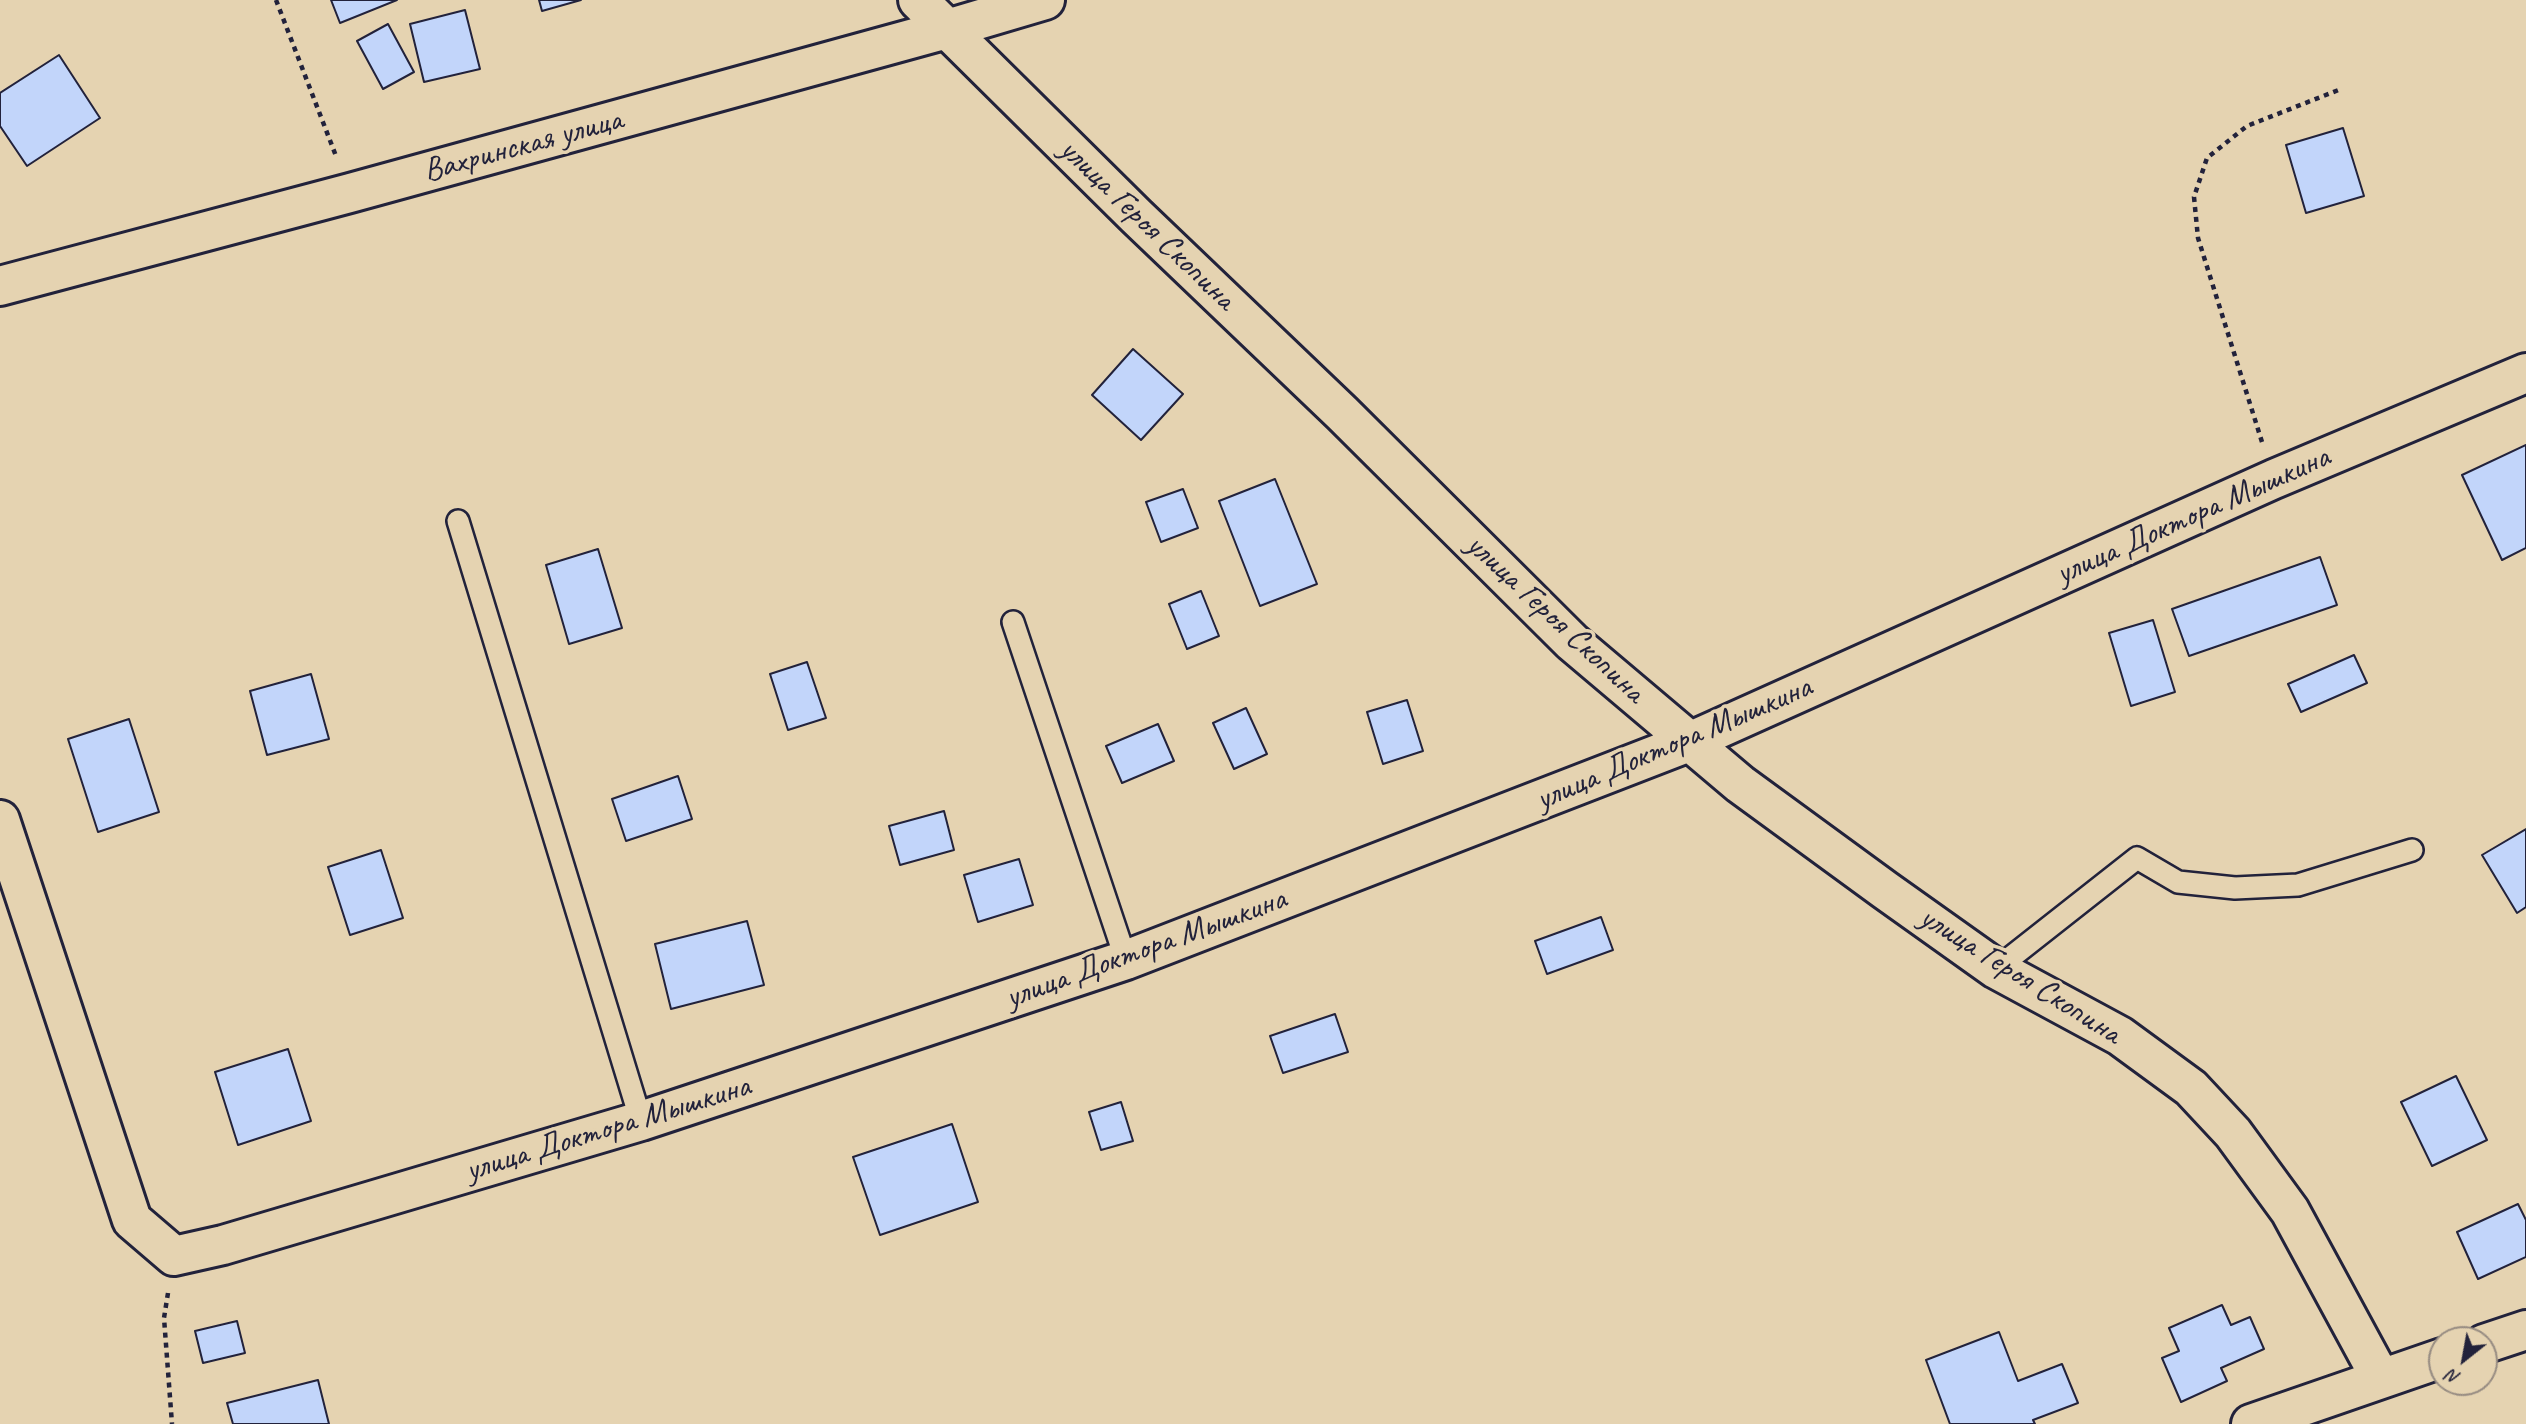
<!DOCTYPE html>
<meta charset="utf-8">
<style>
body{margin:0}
#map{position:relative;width:2526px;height:1424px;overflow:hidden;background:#e5d3b1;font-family:Caveat,sans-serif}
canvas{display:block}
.north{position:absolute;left:2428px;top:1326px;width:70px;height:70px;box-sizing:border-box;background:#e5d3b1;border:2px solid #978c82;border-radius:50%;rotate:211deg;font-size:19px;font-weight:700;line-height:28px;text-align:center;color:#22223b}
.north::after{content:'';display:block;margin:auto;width:24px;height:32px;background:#22223b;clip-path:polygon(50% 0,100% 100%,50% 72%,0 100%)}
</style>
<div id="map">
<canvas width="2526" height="1424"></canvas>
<div class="north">N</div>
</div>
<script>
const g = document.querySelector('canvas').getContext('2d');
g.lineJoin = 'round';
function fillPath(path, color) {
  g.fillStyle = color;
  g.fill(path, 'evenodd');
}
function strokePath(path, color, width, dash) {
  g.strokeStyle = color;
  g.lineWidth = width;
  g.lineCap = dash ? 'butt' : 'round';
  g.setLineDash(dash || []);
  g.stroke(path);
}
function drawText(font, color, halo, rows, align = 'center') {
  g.font = font + ' Caveat,sans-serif';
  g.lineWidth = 7;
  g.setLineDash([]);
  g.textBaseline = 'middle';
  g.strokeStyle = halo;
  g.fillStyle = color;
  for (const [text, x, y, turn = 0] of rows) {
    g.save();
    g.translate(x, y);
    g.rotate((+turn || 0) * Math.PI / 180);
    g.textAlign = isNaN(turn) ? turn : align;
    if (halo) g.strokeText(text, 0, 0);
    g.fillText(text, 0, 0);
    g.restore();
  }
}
const building = new Path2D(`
 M331 0H397L340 23Z
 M539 0H581L542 11Z
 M465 10 480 69 424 82 410 24Z
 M388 24 414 72 383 89 357 41Z
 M59 55 100 118 27 166 0 126V93Z
 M2343 128 2364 196 2306 213 2286 145Z
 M1133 349 1183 394 1141 440 1092 395Z
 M2526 445V548L2502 560 2462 475Z
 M1275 479 1317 584 1260 606 1219 501Z
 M1183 489 1198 528 1161 542 1146 502Z
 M598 549 622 628 569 644 546 565Z
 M2320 557 2337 605 2189 656 2172 609Z
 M1201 591 1219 636 1187 649 1169 604Z
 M2153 620 2175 692 2131 706 2109 633Z
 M2354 655 2367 683 2301 712 2288 684Z
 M807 662 826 718 788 730 770 674Z
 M311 674 329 739 267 755 250 691Z
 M1407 700 1423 751 1383 764 1367 712Z
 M1246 708 1267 754 1234 769 1213 723Z
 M129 719 159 812 98 832 68 739Z
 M1158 724 1174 761 1122 783 1106 746Z
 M678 776 692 819 626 841 612 799Z
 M944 811 954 850 900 865 889 826Z
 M2526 829V907L2517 913 2482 855Z
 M381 850 403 918 350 935 328 867Z
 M1019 859 1033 905 978 922 964 875Z
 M1601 917 1613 950 1547 974 1535 941Z
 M747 921 764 985 671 1009 655 944Z
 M1335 1014 1348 1052 1283 1073 1270 1036Z
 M288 1049 311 1121 238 1145 215 1072Z
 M2456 1076 2487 1140 2432 1166 2401 1102Z
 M1121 1102 1133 1141 1101 1150 1089 1112Z
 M952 1124 978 1202 880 1235 853 1157Z
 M2518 1204 2526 1220V1257L2478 1279 2457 1232Z
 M2222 1305 2231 1325 2250 1317 2264 1349 2221 1368 2227 1381 2181 1402 2162 1358 2179 1351 2169 1328Z
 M237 1321 245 1353 203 1363 195 1331Z
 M1999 1332 2018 1381 2062 1364 2078 1403 2033 1420 2035 1424H1950L1926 1360Z
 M318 1380 329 1424H233L227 1403Z`);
const path = new Path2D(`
 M276 0 336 156
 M2262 442 2198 238 2194 197 2207 158 2247 126 2341 89
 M168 1293 164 1318 172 1424`);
const lane = new Path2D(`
 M458 521 641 1121
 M1013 622 1126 960
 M1996 969 2137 858 2178 882 2235 888 2298 885 2412 850`);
const street = new Path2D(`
 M918 0 1136 216 1342 413 1572 642 1740 784 1885 890 1996 969 2120 1036 2191 1088 2233 1133 2290 1211 2380 1377
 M0 286 350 193 947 29 1045 0
 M0 820 132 1220 174 1256 223 1245 641 1121 1126 960 1689 742 2274 479 2526 373
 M2484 1344 2526 1330
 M2251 1424 2442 1358`);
const streetNames = [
 ["Вахринская улица",523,146,-15],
 ["улица Героя Скопина",1147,225,44],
 ["улица Доктора Мышкина",2193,516,-24],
 ["улица Героя Скопина",1555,619,43],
 ["улица Доктора Мышкина",1674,744,-23],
 ["улица Доктора Мышкина",1146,949,-20],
 ["улица Героя Скопина",2020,976,32],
 ["улица Доктора Мышкина",608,1129,-17]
];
fillPath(building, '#c2d5fa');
strokePath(building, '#22223b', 2);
strokePath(lane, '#22223b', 26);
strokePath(street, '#22223b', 44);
strokePath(path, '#22223b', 4.5, [5, 5]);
strokePath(lane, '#e5d3b1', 21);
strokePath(street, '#e5d3b1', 38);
drawText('33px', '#22223b', '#e5d3b1', streetNames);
</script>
